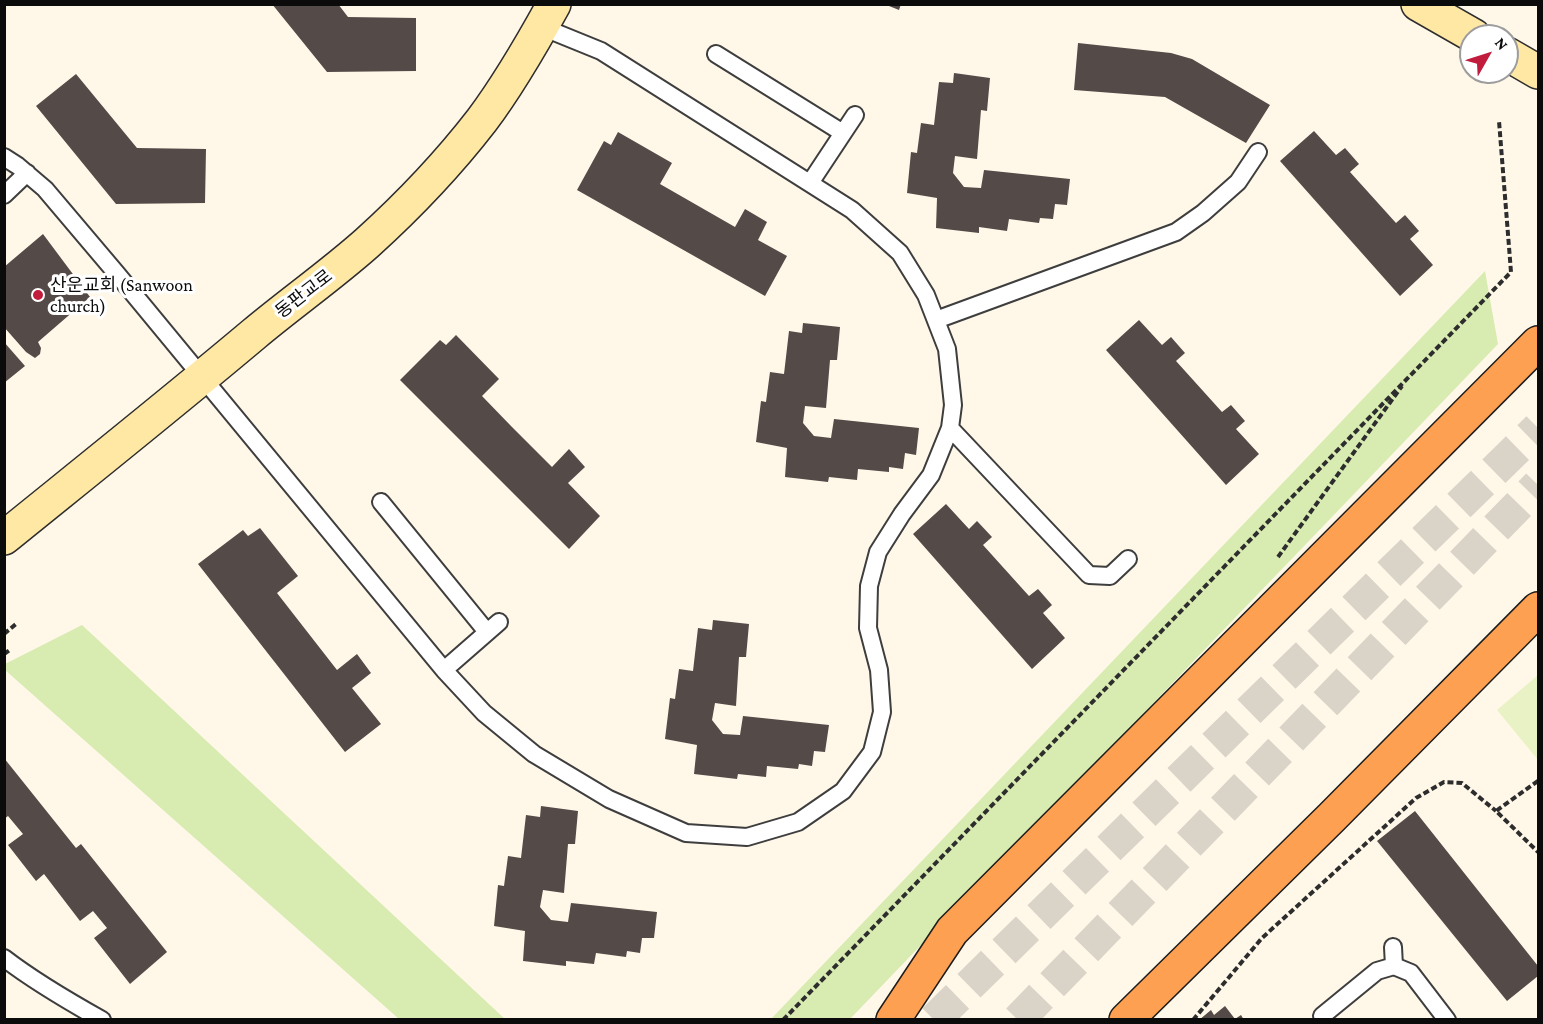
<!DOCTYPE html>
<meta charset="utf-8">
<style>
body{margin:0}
#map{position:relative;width:1543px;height:1024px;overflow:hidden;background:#fff8e9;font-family:"Crimson Pro",serif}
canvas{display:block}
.frame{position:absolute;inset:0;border:6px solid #0b0b0b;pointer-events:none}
.north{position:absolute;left:1459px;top:24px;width:60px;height:60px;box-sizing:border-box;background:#fff;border:2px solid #9d9d9d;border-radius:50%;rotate:51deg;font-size:16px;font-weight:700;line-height:24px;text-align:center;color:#0b0b0b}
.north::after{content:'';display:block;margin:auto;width:21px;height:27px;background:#c21c3d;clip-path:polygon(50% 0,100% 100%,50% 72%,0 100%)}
</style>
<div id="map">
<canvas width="1543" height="1024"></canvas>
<div class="frame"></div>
<div class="north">N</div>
</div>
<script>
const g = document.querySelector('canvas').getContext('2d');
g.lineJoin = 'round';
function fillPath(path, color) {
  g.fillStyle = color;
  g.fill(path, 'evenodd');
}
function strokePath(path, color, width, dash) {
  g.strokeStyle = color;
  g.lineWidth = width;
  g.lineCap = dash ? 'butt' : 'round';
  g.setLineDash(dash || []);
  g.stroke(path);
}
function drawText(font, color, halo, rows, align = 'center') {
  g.font = font + ' "Crimson Pro","Noto Sans KR",serif';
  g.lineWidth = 6;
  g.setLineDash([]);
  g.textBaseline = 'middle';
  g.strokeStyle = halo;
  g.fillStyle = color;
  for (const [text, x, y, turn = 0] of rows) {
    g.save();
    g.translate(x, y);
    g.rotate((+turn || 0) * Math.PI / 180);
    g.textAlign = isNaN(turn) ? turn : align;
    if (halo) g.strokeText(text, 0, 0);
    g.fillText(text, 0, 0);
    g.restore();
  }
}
const green = new Path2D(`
 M1485 271 1498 344 850 1019 770 1020Z
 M82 625 505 1019H399L5 670V664Z`);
const pitch = new Path2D(`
 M1538 675V760L1497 710Z`);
const building = new Path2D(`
 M272 4H338L348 17 416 18V71L327 72Z
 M884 4H901L899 10Z
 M1078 43 1171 53 1192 59 1270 105 1246 143 1165 97 1074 90Z
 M954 73 990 78 987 111 981 110 977 159 955 156 953 173 964 187 981 188 984 170 1070 179 1067 205 1055 204 1053 219 1040 218 1039 223 1009 219 1007 231 979 227V233L936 228 937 198 907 193 911 152 917 153 921 123 934 125 939 82 953 83Z
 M76 74 137 148 206 149 205 203 116 204 36 106Z
 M1314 131 1336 155 1345 148 1359 164 1350 172 1396 223 1405 215 1419 231 1410 239 1433 265 1400 296 1280 161Z
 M618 132 672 163 660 184 735 227 745 209 767 222 758 240 787 256 765 296 577 190 604 141 611 145Z
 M43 234 90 297 38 342 41 348 40 354 35 358 26 352 4 327V267Z
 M1139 320 1162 345 1171 337 1185 353 1176 361 1222 412 1231 405 1245 421 1236 429 1259 454 1226 485 1106 350Z
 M803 323 840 327 837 360H830L826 408 805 406 803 423 814 436 831 438 834 419 919 428 916 455 905 453 903 469 889 467V472L858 469 857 480 829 477 828 482 785 477 787 448 756 442 761 401 766 402 770 372 784 374 789 331 802 333Z
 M456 335 499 379 482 396 511 426 552 467 569 449 585 467 568 483 600 516 569 549 400 380 440 340 446 345Z
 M4 342 25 366 4 383Z
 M946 504 969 529 977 521 992 537 983 545 1029 596 1038 589 1052 605 1043 613 1065 638 1032 669 913 534Z
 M260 528 298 576 277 593 337 670 357 654 371 673 352 688 381 724 345 752 198 564 243 530 248 536Z
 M713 620 749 624 746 657H739L736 706 715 703 712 720 723 734 740 735 743 716 829 725 825 752 814 751 812 766 799 764 798 769 767 766 766 777 738 774 737 779 694 774 697 745 665 739 670 698 675 699 679 669 693 671 698 628 712 630Z
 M4 758 76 848 81 844 167 952 130 984 94 938 107 928 93 911 80 921 44 874 36 881 8 845 23 834 8 816 4 819Z
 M541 806 578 811 575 844H568L564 893 543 890 540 907 551 920 568 922 571 903 657 912 654 938H642L640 953 627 951 626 957 596 953 594 964 566 961V966L523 961 525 931 494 926 498 885 504 886 508 856 521 858 526 815 540 817Z
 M1415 811 1538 966V976L1507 1001 1377 841Z
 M1225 1006 1235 1019 1241 1015 1244 1020H1199L1211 1010 1214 1015Z`);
const trunkTunnel = new Path2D(`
 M934 1020 1538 428
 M1018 1020 1538 485`);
const path = new Path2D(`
 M1278 557 1402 386
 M4 634 16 624
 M4 654 11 649
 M1538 781 1496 811 1538 852
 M783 1020 1511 272 1499 121
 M1193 1020 1262 938 1416 798 1444 782 1462 783 1496 811`);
const service = new Path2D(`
 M716 54 843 133
 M4 157 18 166 45 189 117 274 444 670 484 713 534 754 609 799 686 833 747 837 798 822 843 791 872 752 882 712 879 670 868 628 869 586 878 552 902 514 931 475 950 428 953 405 947 349 926 295 900 253 852 210 601 51 542 27
 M810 183 855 115
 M4 195 27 173
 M936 320 1176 232 1203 213 1238 182 1258 152
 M950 428 1089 575 1110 576 1128 559
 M381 502 487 632
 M444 670 499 622
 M1393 947 1394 966
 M4 958C35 982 68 1001 102 1020
 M1322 1016 1377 971 1394 966 1411 973 1447 1020`);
const secondary = new Path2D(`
 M1418 4 1474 36
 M1507 54 1538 72
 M4 538C88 470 172 403 254 334 291 303 331 275 367 243 409 205 448 164 482 120 509 84 532 44 554 4`);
const trunk = new Path2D(`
 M893 1020 952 931 1538 343
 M1126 1020 1332 817 1538 609`);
const markers = [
 [38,295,6,"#c21c3d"]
];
const poiNames = [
 ["산운교회 (Sanwoon",50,285],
 ["church)",50,306]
];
const streetNames = [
 ["동판교로",304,294,-38]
];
fillPath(green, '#d8ebb1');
fillPath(pitch, '#e9f2c4');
fillPath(building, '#544a47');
strokePath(trunkTunnel, '#dad4c8', 33, [33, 16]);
strokePath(service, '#3e3e3e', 20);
strokePath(secondary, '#2d2d2d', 36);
strokePath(trunk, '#1c1c1c', 36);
strokePath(path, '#2d2d2d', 4, [6, 3]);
strokePath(service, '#fff', 16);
strokePath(secondary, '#ffe7a4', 33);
strokePath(trunk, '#fea051', 33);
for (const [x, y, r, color] of markers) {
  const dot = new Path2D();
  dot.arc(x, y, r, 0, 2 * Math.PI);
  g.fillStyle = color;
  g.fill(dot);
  strokePath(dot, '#fff', 2);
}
drawText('18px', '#0b0b0b', '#fff', poiNames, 'left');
drawText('18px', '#0b0b0b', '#fff', streetNames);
</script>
